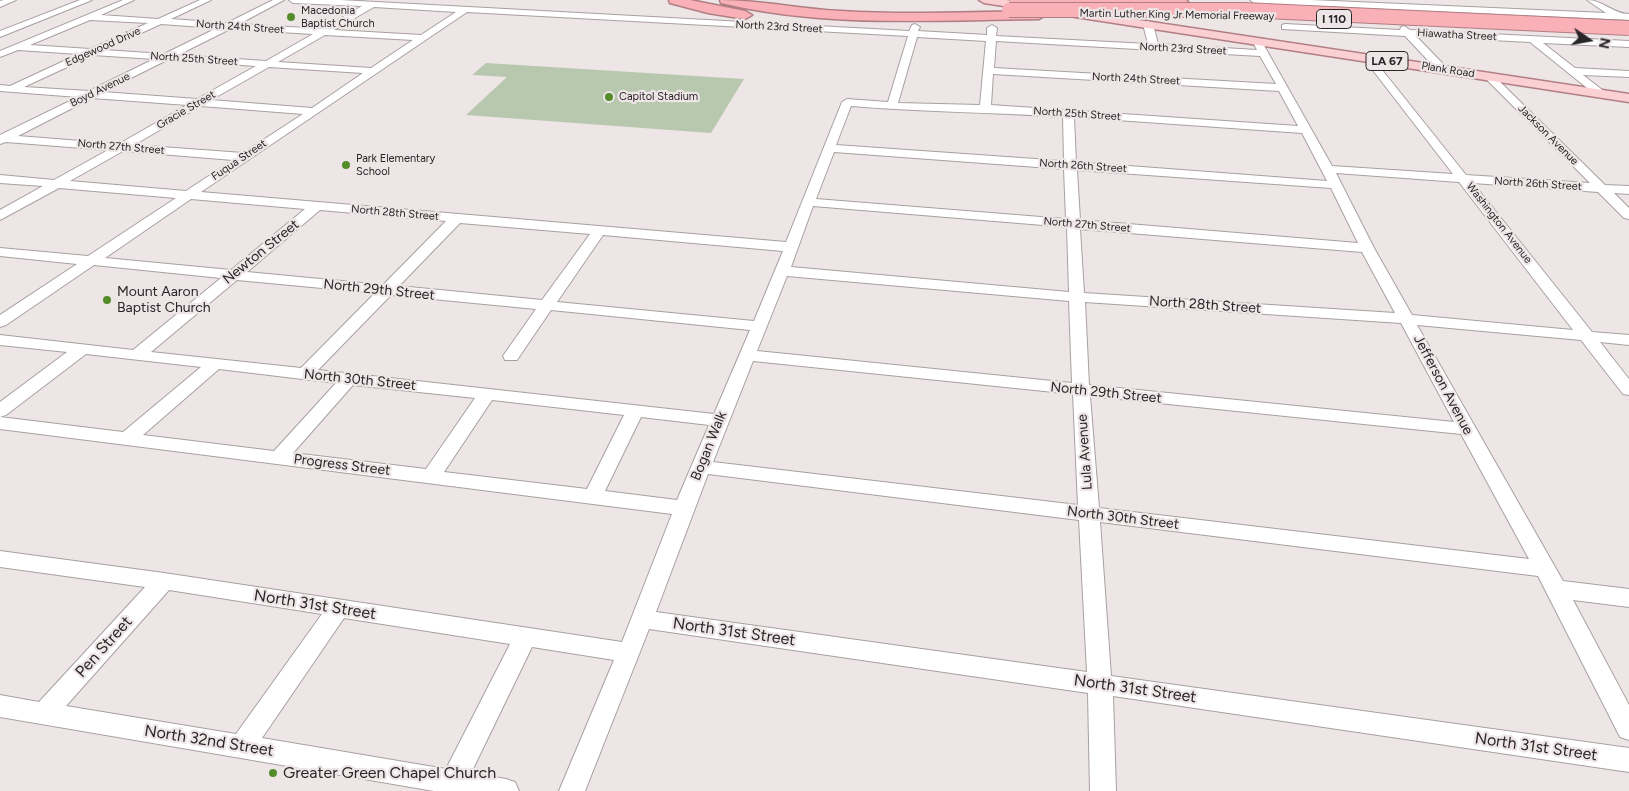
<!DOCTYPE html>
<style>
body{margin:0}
#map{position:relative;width:1629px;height:791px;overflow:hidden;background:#eee5e6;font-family:Figtree,sans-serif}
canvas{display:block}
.north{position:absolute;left:1564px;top:15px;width:50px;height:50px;-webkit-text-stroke:4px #eee5e6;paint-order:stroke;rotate:102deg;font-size:14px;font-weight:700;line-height:20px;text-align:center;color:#292526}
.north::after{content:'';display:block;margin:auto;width:18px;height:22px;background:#292526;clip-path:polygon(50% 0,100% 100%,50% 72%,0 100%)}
</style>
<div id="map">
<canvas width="1629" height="791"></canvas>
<div class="north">N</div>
</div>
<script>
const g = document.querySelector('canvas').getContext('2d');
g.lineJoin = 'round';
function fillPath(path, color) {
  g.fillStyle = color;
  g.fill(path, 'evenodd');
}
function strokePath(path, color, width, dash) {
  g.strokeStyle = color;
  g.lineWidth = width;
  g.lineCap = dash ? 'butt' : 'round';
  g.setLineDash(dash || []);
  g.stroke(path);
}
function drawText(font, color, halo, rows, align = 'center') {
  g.font = font + ' Figtree,sans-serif';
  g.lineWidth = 4.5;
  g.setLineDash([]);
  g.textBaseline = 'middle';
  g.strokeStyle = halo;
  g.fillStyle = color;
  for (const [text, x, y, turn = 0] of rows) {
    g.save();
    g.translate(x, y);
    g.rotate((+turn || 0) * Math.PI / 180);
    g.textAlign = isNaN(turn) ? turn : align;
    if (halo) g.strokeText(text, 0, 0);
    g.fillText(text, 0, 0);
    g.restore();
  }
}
const green = new Path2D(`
 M486 63 744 79 711 133 466 115 507 77 472 75Z`);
const minor = new Path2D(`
 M4 0H16L0 7V1Z
 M80 0H92L0 37V31Z
 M123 0H134L101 15 158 19 200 0H211L171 19 227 23 273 0H284L239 24 322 29 362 6 293 3 289 0H340L909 31 912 25 915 24 920 27 918 31 987 35V28L992 25 997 28 996 36 1148 44 1143 24 1148 21 1153 24 1158 44 1257 50 1254 44 1256 42H1262L1332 166 1453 174 1365 60V56H1371L1466 175 1590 183 1483 76 1488 73 1492 74 1605 185 1629 186V194L1614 193 1629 208V219L1624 218 1598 192 1473 183 1592 332 1629 335V345L1600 342 1629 379V395L1623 394 1581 340 1417 325 1563 581 1629 589V607L1573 600 1629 705V740L1620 737 1538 576 1100 522 1111 676 1629 748V772L1113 696 1116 791H1090L1088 693 649 629 585 791H559L614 660 532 647 471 773 506 779 515 782 519 791H434L0 717V695L39 702 145 587 0 567V551L164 573 622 642 672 514 0 429V417L123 432 201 367 86 354 6 415 0 417V402L67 352 0 345V335L133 350 221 278 94 265 6 325 0 327V315L77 264 0 256V248L88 256 176 198 59 188 0 220V210L43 186 0 183V175L54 180 108 150 6 142 0 144V135L78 97 0 91V85L10 86 79 54 18 50 0 57V51ZM374 7 456 12 421 35 334 30ZM467 12 908 36 888 102 847 99 842 102 786 242 201 192ZM90 20 148 23 90 49 30 45ZM161 24 217 28 164 54 104 50ZM230 29 313 34 266 61 178 55ZM325 35 413 40 371 68 278 62ZM917 37 986 41 980 105 898 103ZM996 41 1260 56 1276 84 994 68ZM93 55 154 59 89 91 24 87ZM167 60 256 66 197 99 103 92ZM269 67 363 73 312 108 211 100ZM993 74 1279 91 1298 126 991 105ZM92 98 187 105 119 144 18 136ZM201 106 303 114 243 153 134 145ZM851 106C921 112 992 112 1063 117L1064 161 836 145ZM1074 117 1302 133 1327 181 1076 162ZM123 151 233 160 186 191 70 181ZM834 152 1064 169 1066 219 816 199ZM1077 170 1331 188 1358 243 1080 220ZM1336 173 1459 182 1573 330 1412 315 1374 248ZM191 199 305 209 231 270 105 258ZM813 206 1067 227 1069 292 791 267ZM320 210 446 221 383 285 247 272ZM460 223 590 234 542 300 399 286ZM1080 229 1362 252 1395 313 1084 293ZM603 235 783 251 754 321 557 302ZM787 276 1069 301 1072 383 757 351ZM237 280 375 293 301 368 151 352ZM391 295 536 309 503 356 505 360H517L551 310 750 330 714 414 318 370ZM1085 302 1401 323 1454 422 1089 385ZM753 361 1073 394 1078 505 713 462ZM219 369 336 383 274 451 143 435ZM353 385 475 398 426 469 293 453ZM1090 396 1461 434 1529 559 1099 508ZM492 400 624 415 587 489 444 472ZM641 417 709 425 677 500 605 491ZM708 474 1079 520 1087 672 656 612ZM169 590 322 614 236 734 66 706ZM344 618 510 644 446 769 262 738Z
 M1250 0H1311L1606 13 1587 0C1603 0 1613 14 1629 14V20L1254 3Z
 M1285 24 1400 30 1401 27 1404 26 1410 30 1629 41V47L1543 43 1575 68 1629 71V77L1583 75 1605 92 1606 94 1605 96H1597L1530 42 1416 36 1446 67 1447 69 1442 72 1438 71 1405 36 1282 29V25Z`);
const major = new Path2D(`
 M979 0H1006L1629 94V102L984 3Z`);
const highway = new Path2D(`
 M669 0H690L745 11 752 15 745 19 708 13 670 3Z
 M720 0C760 0 800 9 841 11 907 15 973 12 1039 11L1046 15 1039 19C934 20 825 28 721 3Z
 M1010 0H1186L1189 3 1183 7 1103 4 1016 5 1011 4Z`);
const highwayBridge = new Path2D(`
 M1009 10H1244L1629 28`);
const markers = [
 [291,17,5,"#538c29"],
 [609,97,5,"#538c29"],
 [346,165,5,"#538c29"],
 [107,300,5,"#538c29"],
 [273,773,5,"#538c29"]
];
const farPoinames = [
 ["Macedonia",301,11],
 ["Baptist Church",301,24],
 ["Capitol Stadium",619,97],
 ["Park Elementary",356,159],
 ["School",356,172]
];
const farStreetnames = [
 ["Martin Luther King Jr Memorial Freeway",1177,15,1],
 ["North 24th Street",240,27,4],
 ["North 23rd Street",779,27,3],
 ["Hiawatha Street",1457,35,3],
 ["Edgewood Drive",103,47,-24],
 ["North 23rd Street",1183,49,3],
 ["North 25th Street",194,59,4],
 ["Plank Road",1448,70,9],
 ["North 24th Street",1136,79,3],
 ["Boyd Avenue",100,90,-26],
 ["Gracie Street",186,110,-30],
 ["North 25th Street",1077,114,4],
 ["Jackson Avenue",1548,135,45],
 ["North 27th Street",121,147,5],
 ["Fuqua Street",239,160,-34],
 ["North 26th Street",1083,166,4],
 ["North 26th Street",1538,184,4],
 ["North 28th Street",395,213,5],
 ["Washington Avenue",1499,223,52],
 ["North 27th Street",1087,225,5]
];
const shields = [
 [1334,19,35],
 [1387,61,42]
];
const shieldNames = [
 ["I 110",1334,19],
 ["LA 67",1387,61]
];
const streetNames = [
 ["Newton Street",261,252,-39],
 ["North 29th Street",379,290,6],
 ["North 28th Street",1205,305,4],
 ["North 30th Street",360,380,6],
 ["Jefferson Avenue",1443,385,62],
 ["North 29th Street",1106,393,6],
 ["Bogan Walk",709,446,-68],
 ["Lula Avenue",1085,452,-94],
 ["Progress Street",342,465,7],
 ["North 30th Street",1123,518,7]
];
const poiNames = [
 ["Mount Aaron",117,292],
 ["Baptist Church",117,308]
];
const nearStreetnames = [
 ["North 31st Street",315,605,9],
 ["North 31st Street",734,632,8],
 ["Pen Street",104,647,-48],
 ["North 31st Street",1135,689,8],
 ["North 32nd Street",209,741,9],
 ["North 31st Street",1536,747,8]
];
const nearPoinames = [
 ["Greater Green Chapel Church",283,773]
];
fillPath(green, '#b8c8af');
strokePath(minor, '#a8a0a0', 2);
strokePath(major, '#b07f84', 3);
strokePath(highway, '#b07f84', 3);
fillPath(minor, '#fff');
fillPath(major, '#fbd0d3');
fillPath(highway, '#f9b0b6');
strokePath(highwayBridge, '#b07f84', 16, []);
strokePath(highwayBridge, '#f9b0b6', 14);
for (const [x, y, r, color] of markers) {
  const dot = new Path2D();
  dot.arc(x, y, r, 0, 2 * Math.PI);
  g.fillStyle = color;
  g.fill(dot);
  strokePath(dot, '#eee5e6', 2);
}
drawText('11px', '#292526', '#eee5e6', farPoinames, 'left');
drawText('11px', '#292526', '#eee5e6', farStreetnames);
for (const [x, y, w] of shields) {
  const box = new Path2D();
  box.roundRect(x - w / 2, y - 9.5, w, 19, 4);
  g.fillStyle = '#eee5e6';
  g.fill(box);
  strokePath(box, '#292526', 1);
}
drawText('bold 12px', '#292526', null, shieldNames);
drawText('14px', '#292526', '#eee5e6', streetNames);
drawText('14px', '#292526', '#eee5e6', poiNames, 'left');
drawText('16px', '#292526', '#eee5e6', nearStreetnames);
drawText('16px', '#292526', '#eee5e6', nearPoinames, 'left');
</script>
